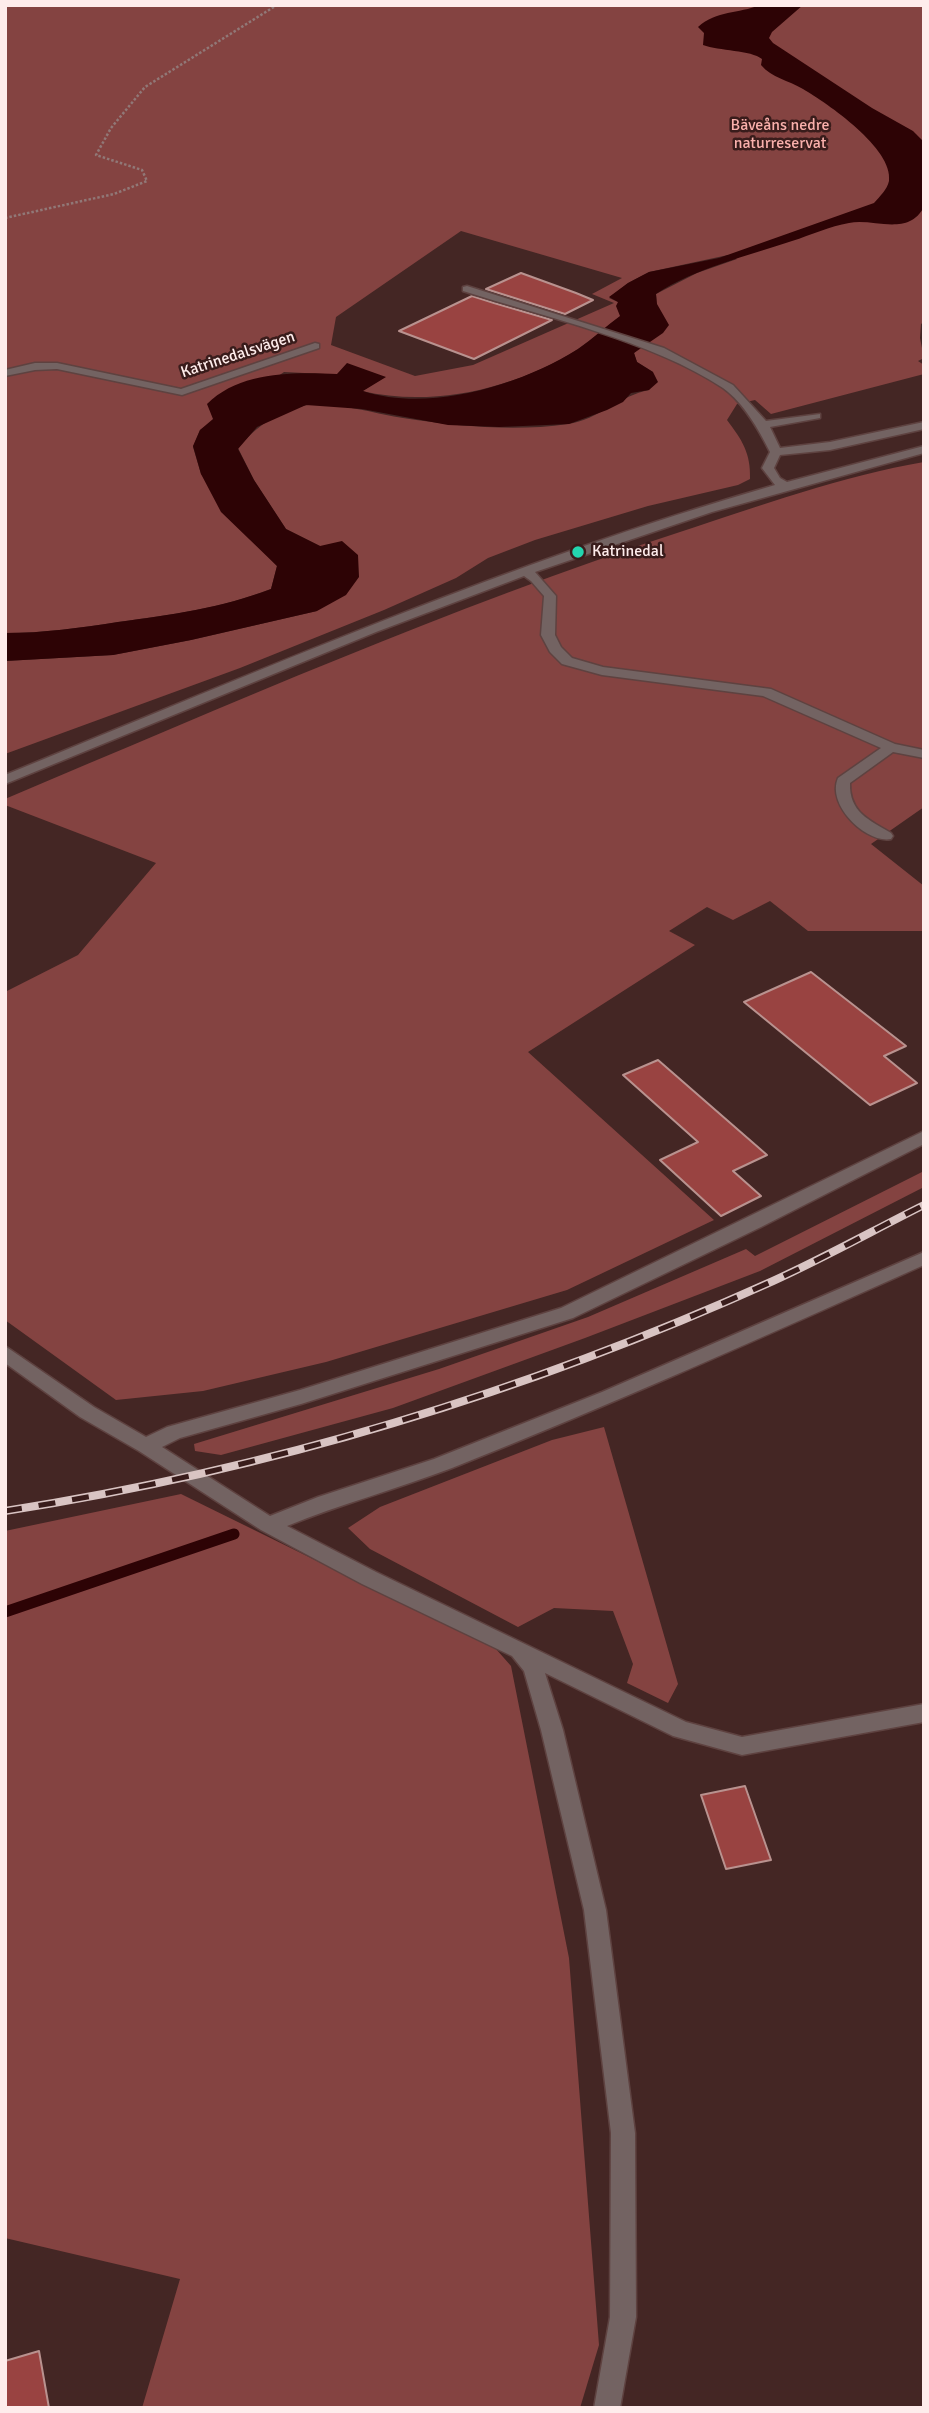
<!DOCTYPE html>
<meta charset="utf-8">
<style>
body{margin:0}
#map{position:relative;width:929px;height:2413px;overflow:hidden;background:#442624;font-family:Signika,sans-serif}
canvas{display:block}
.frame{position:absolute;inset:0;border:7px solid #feeceb;pointer-events:none}
</style>
<div id="map">
<canvas width="929" height="2413"></canvas>
<div class="frame"></div>
</div>
<script>
const g = document.querySelector('canvas').getContext('2d');
g.lineJoin = 'round';
function fillPath(path, color) {
  g.fillStyle = color;
  g.fill(path, 'evenodd');
}
function strokePath(path, color, width, dash) {
  g.strokeStyle = color;
  g.lineWidth = width;
  g.lineCap = dash ? 'butt' : 'round';
  g.setLineDash(dash || []);
  g.stroke(path);
}
function drawText(font, color, halo, rows, align = 'center') {
  g.font = font + ' Signika,sans-serif';
  g.lineWidth = 5;
  g.setLineDash([]);
  g.textBaseline = 'middle';
  g.strokeStyle = halo;
  g.fillStyle = color;
  for (const [text, x, y, turn = 0] of rows) {
    g.save();
    g.translate(x, y);
    g.rotate((+turn || 0) * Math.PI / 180);
    g.textAlign = isNaN(turn) ? turn : align;
    if (halo) g.strokeText(text, 0, 0);
    g.fillText(text, 0, 0);
    g.restore();
  }
}
const green = new Path2D(`
 M5 5H924V322L921 324 920 338 924 358 918 361 924 365V374L771 414 755 400 737 404 727 420C742 440 751 453 750 479L738 485 648 506 535 540 488 558 456 578 384 610 240 668 5 754V661L113 655 191 640 317 611 320 546 286 529 254 480 238 448C255 428 276 412 303 406 332 400 375 414 403 418 456 426 514 432 568 424 598 420 621 395 649 390L653 372 637 362 634 353C650 340 658 315 656 294L697 273 737 259 728 255 649 272 628 283 609 298 618 302 621 316C606 326 593 339 578 349 517 388 434 408 362 391L385 377 284 372 200 430 193 447 201 474 256 544 277 566 271 589C222 608 171 615 118 622 80 628 44 633 5 633ZM461 231 622 278 592 294 614 303 473 365 415 376 331 345 336 317Z
 M924 462V807L871 844 924 886V931H808L770 901 733 920 707 907 669 931 695 945 528 1052 714 1220 567 1290 326 1362 203 1391 116 1400 5 1320V992L78 955 156 863 5 805V799C228 705 450 607 680 532 757 507 845 475 924 462Z
 M924 1171V1187L760 1271 585 1338 393 1408 221 1455 195 1451 194 1444 439 1369 588 1317 746 1249 755 1256Z
 M604 1427 678 1684 668 1703 627 1683 633 1664 613 1611 554 1608 518 1627 370 1549 348 1528 380 1507 552 1440Z
 M181 1494 496 1649 511 1666 569 1958 599 2345 580 2408H142L180 2279 5 2238V1531Z`);
const water = new Path2D(`
 M760 5H803L772 32 769 38 773 43 872 108 913 131 924 142V207C908 237 874 218 849 223 830 226 811 235 792 241 747 256 696 268 656 294L657 304 669 325 663 333 634 353 637 362 653 372 658 382 649 390 631 393 623 402 607 410 569 424 499 427 448 425 362 409 306 405 257 427 238 449 254 480 286 529 320 546 342 541 358 555 359 577 346 595 317 611 191 640 113 655 5 661V633C44 633 80 628 118 622 171 615 221 608 271 589L277 566 221 512 201 474 193 446 200 430 213 419 207 404C240 371 294 372 337 374L347 363 386 377 363 391C429 413 521 385 578 349 593 339 606 326 620 316L616 306 618 302 609 297 628 283 649 272 719 258 874 203C880 196 887 190 889 181 894 149 827 103 803 89 788 80 772 78 761 65L762 59C751 50 719 51 703 45L704 33 698 27C717 10 738 14 760 5Z`);
const stream = new Path2D(`
 M5 1612 234 1534`);
const building = new Path2D(`
 M521 273 576 293 593 300 565 314 486 289Z
 M472 296 494 303 552 320 474 359 399 331Z
 M811 972 906 1046 884 1056 917 1083 870 1105 744 1002Z
 M658 1060 767 1155 733 1171 761 1196 721 1216 660 1160 698 1142 623 1075Z
 M745 1786 771 1860 726 1869 701 1795Z
 M39 2351 49 2408H5V2361Z`);
const path = new Path2D(`
 M5 218 114 194 147 181 142 170 96 155 111 128 145 87 277 5`);
const minor = new Path2D(`
 M467 286 664 348 733 385 766 421 820 414V418L770 427 780 448 830 442 924 422V429L830 450 780 455 774 468 780 478 787 482 924 446V453L712 512 535 572 556 596 555 635 561 647 572 658 603 667 771 689 895 744 924 750V758L893 752 850 783C849 812 869 820 891 833L893 836 891 839C868 844 826 806 838 778L881 748 763 696 602 675 562 664 550 652 541 635 544 596 531 581 524 576 376 632 5 784V775C259 671 511 561 775 485L762 468 770 452C759 430 744 403 723 388 652 341 545 317 463 291V287Z
 M315 343 319 344V348L182 395 57 369 35 370 5 376V370L35 363H57L181 389Z
 M924 1131V1144L761 1227 573 1318 301 1404 180 1438 162 1447 270 1516 318 1497 434 1459 602 1392 924 1252V1265C767 1335 611 1405 452 1468 397 1489 341 1504 287 1526L376 1572 686 1722 742 1737 924 1704V1722L742 1755 673 1736 545 1673 563 1730 606 1910 635 2133 636 2317 620 2408H594L610 2317 611 2133 584 1910 541 1730 524 1671 512 1656 362 1584 261 1530 139 1451 80 1417 5 1363V1346L94 1407 146 1437 167 1427 300 1390 561 1308Z`);
const rail = new Path2D(`
 M5 1511C269 1470 529 1391 773 1281 824 1258 874 1230 924 1205`);
const markers = [
 [578,552,7,"#23d5af"]
];
const farParknames = [
 ["Bäveåns nedre",780,126],
 ["naturreservat",780,144]
];
const farStreetnames = [
 ["Katrinedalsvägen",238,355,-18]
];
const farPoinames = [
 ["Katrinedal",592,552]
];
fillPath(green, '#844341');
fillPath(water, '#2d0305');
strokePath(stream, '#2d0305', 11);
fillPath(building, '#994341');
strokePath(building, '#b9928f', 2);
strokePath(minor, '#5e4240', 3);
strokePath(path, '#917877', 2.5, [2.5, 2]);
fillPath(minor, '#736362');
strokePath(rail, '#d9c4c3', 8);
strokePath(rail, '#391c1b', 5, [17]);
for (const [x, y, r, color] of markers) {
  const dot = new Path2D();
  dot.arc(x, y, r, 0, 2 * Math.PI);
  g.fillStyle = color;
  g.fill(dot);
  strokePath(dot, '#391c1b', 2.5);
}
drawText('16px', '#fab0ac', '#391c1b', farParknames);
drawText('16px', '#feeceb', '#391c1b', farStreetnames);
drawText('16px', '#feeceb', '#391c1b', farPoinames, 'left');
</script>
